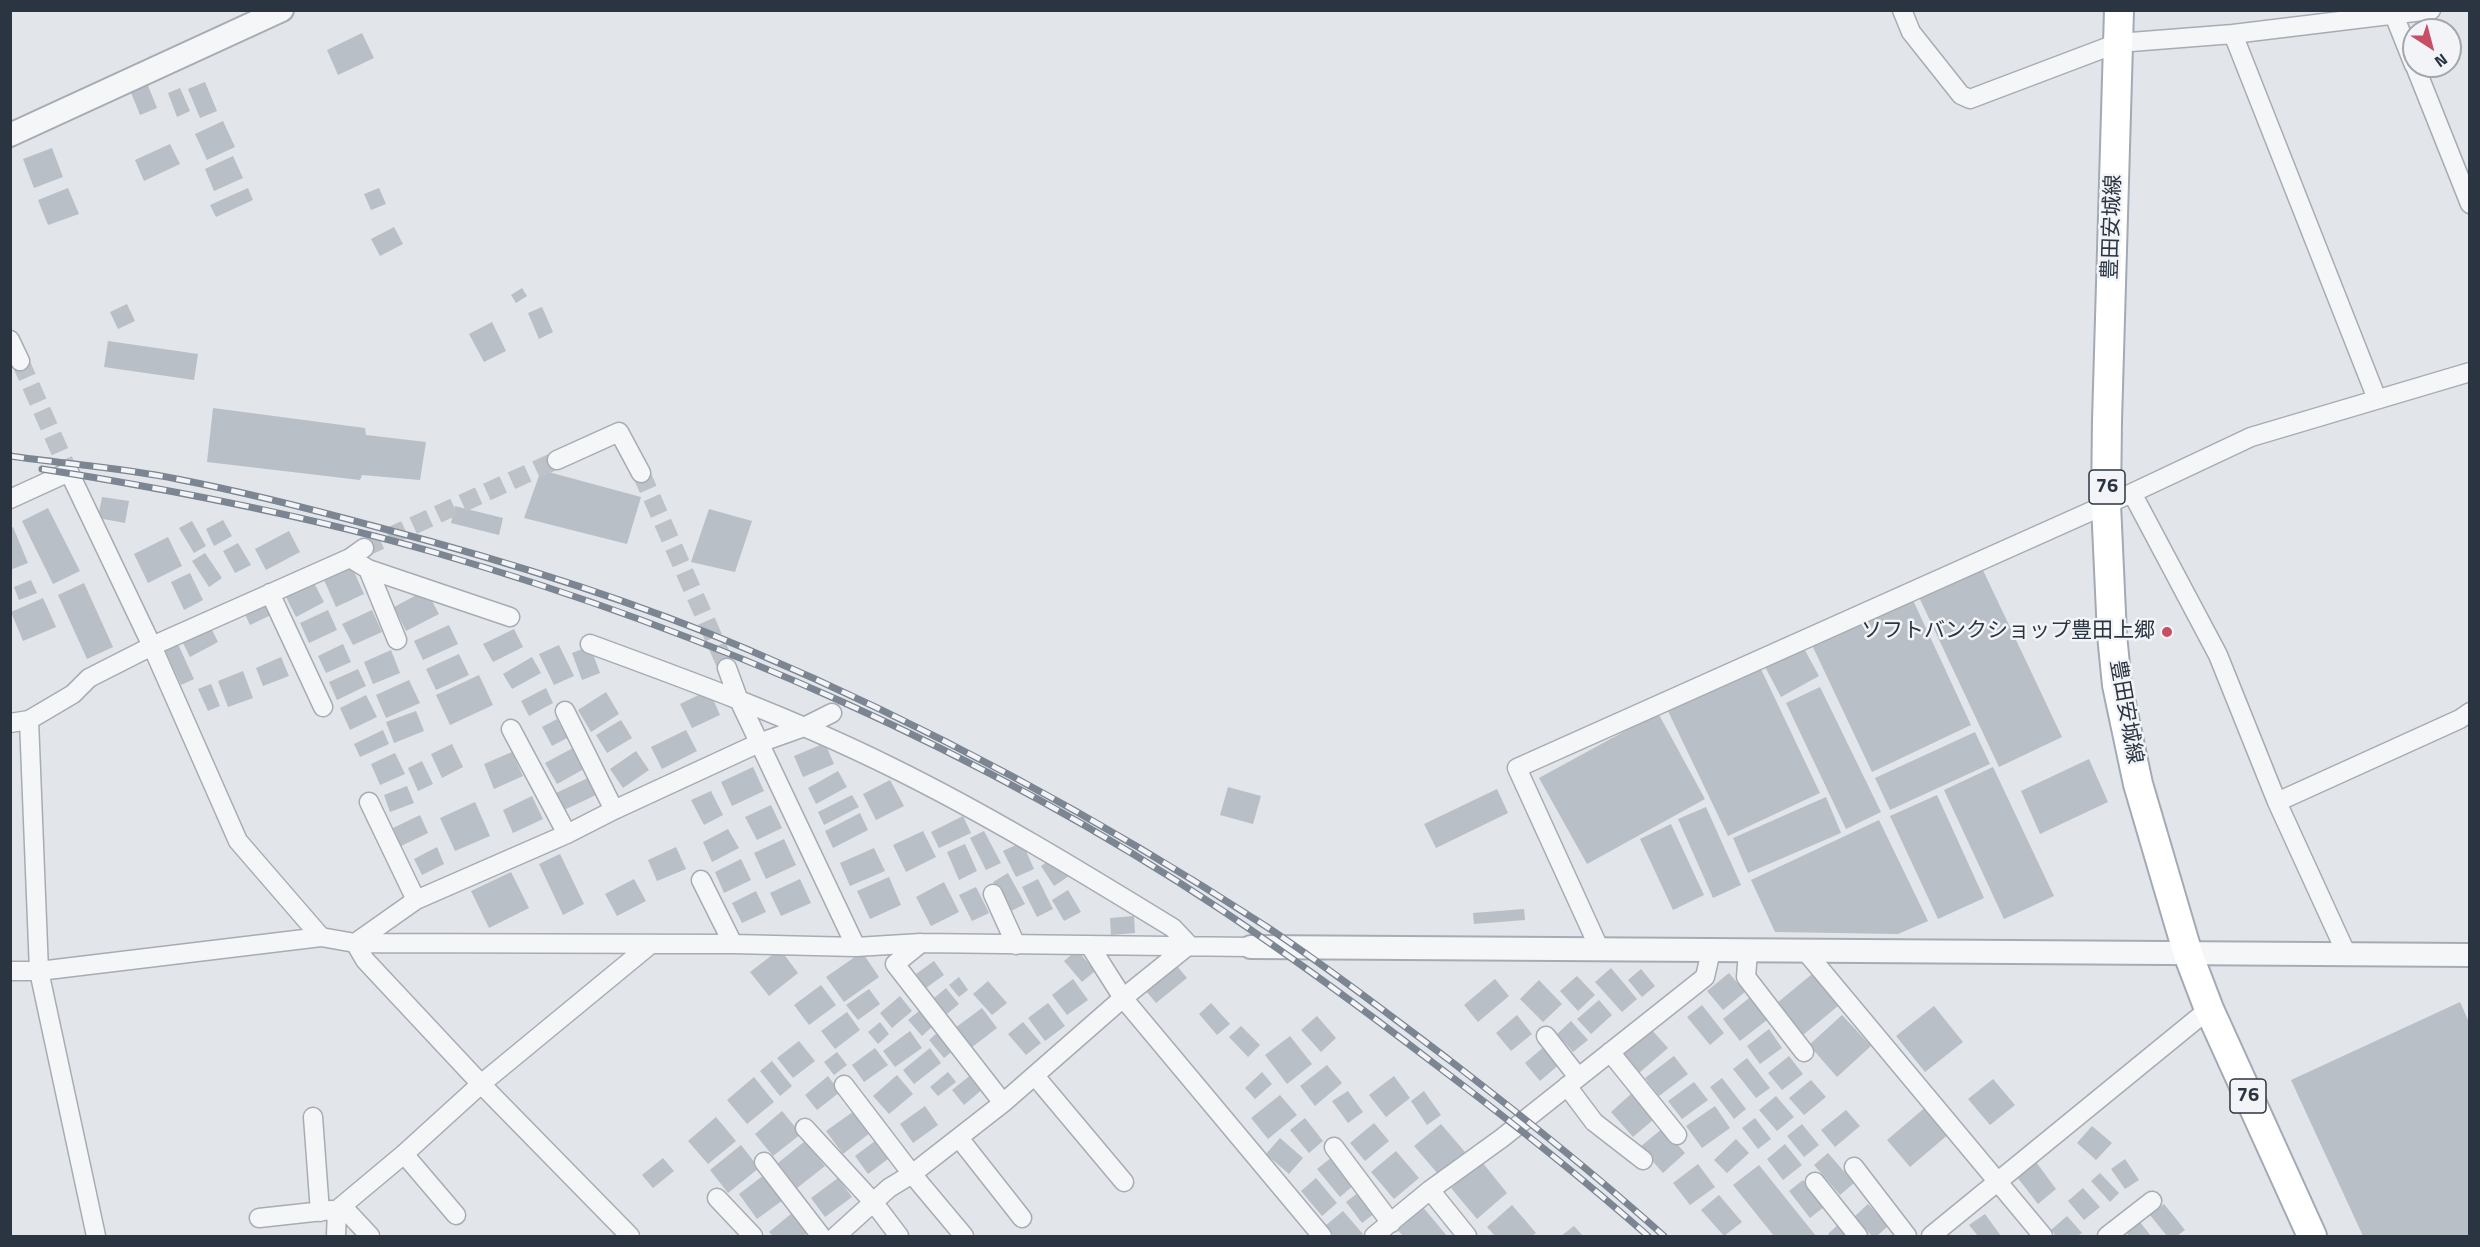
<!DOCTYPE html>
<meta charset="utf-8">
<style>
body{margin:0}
#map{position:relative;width:2480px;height:1247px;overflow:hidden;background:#e2e5ea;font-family:"Titillium Web",sans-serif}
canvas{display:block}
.frame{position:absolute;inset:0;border:12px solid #2b3441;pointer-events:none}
.north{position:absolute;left:2402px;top:18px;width:60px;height:60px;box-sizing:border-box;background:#f2f4f7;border:2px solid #a2a7ae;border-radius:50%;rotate:144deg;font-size:16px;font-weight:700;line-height:24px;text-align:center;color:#2b3441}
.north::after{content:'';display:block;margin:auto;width:21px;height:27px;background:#c74e65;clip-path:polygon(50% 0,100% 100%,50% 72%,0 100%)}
</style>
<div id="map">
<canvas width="2480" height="1247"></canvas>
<div class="frame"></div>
<div class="north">N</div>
</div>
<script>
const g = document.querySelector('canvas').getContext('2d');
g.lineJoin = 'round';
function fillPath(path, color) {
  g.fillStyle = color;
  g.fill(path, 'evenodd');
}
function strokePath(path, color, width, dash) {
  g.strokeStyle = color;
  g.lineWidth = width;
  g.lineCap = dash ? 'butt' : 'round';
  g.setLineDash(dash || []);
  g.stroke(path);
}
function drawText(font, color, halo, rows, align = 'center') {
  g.font = font + ' "Titillium Web","Noto Sans JP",sans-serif';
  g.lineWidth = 5;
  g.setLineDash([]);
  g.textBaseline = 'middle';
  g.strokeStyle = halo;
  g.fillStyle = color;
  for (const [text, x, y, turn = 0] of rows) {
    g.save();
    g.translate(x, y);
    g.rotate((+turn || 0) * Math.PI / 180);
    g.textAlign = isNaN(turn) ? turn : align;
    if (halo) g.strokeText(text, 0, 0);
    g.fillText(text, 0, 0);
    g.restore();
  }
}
const building = new Path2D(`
 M362 33 374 58 338 75 327 50Z
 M205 82 217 111 200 118 188 89Z
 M147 83 157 108 140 115 130 90Z
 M180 88 190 111 177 117 168 93Z
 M223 121 235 147 207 160 195 134Z
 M170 144 180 164 144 181 135 160Z
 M52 148 63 177 34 188 23 159Z
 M233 156 243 178 214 191 205 169Z
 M68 188 79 214 48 225 38 200Z
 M248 188 253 200 216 217 210 205Z
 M379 188 386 204 371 210 364 194Z
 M394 227 403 244 380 256 371 239Z
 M522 288 527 296 516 303 511 295Z
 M127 304 135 321 118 329 110 312Z
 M542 307 553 332 539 339 528 313Z
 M492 322 506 351 484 362 469 334Z
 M108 341 198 354 194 380 104 367Z
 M213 408 365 428 366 435 426 442 420 480 362 475 360 480 207 462Z
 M541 470 641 497 627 544 524 518Z
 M102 497 129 501 125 523 98 518Z
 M455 506 503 518 499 535 451 523Z
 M48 508 80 571 53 584 22 521Z
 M709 509 752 521 735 572 691 562Z
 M223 520 232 536 214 546 206 529Z
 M192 521 206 546 194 553 179 528Z
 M13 527 28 563 10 570V528Z
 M289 531 300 552 266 570 255 549Z
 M168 537 182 566 148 583 134 554Z
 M238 543 251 565 235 573 223 551Z
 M205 553 222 578 209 587 192 561Z
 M1981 566 2062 737 1999 767 1918 595Z
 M352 567 364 594 336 607 324 580Z
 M190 573 203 600 184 610 171 582Z
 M31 580 37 593 19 600 14 587Z
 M313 581 324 602 296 617 285 595Z
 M84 583 113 647 87 659 58 595Z
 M426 590 439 614 406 631 394 607Z
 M43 598 56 627 23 641 11 612Z
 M1912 598 1971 725 1872 772 1812 645Z
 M263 600 271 615 250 625 243 610Z
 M328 610 337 630 309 643 300 623Z
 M372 610 382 632 353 645 342 624Z
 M209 624 218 642 190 657 181 639Z
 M449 625 458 644 423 660 414 641Z
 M514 629 523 647 493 662 483 644Z
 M177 642 194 679 181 685 164 648Z
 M1801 643 1819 676 1781 697 1763 663Z
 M343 644 351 662 326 673 318 656Z
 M559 645 574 676 554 685 539 654Z
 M590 646 600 673 582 680 572 653Z
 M391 650 400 673 373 684 364 662Z
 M459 654 469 675 436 690 426 669Z
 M281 657 289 676 263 686 256 668Z
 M532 657 541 673 512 689 503 674Z
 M1759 665 1820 793 1728 836 1667 709Z
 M358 669 366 686 337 700 329 682Z
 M243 671 253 698 228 707 218 681Z
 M479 675 493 705 450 725 436 695Z
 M409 680 420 703 386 718 376 695Z
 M211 684 220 706 208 711 198 689Z
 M1820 687 1881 812 1846 829 1786 703Z
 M546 688 553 703 529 716 521 701Z
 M709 690 720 715 692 728 680 704Z
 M606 692 619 714 591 732 578 710Z
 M366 695 377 717 350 730 340 708Z
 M416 711 424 731 394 743 386 722Z
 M1658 713 1705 799 1587 864 1539 778Z
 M557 719 567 738 552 746 542 727Z
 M621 720 632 738 607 753 596 735Z
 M383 730 389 744 360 757 354 744Z
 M686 730 697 751 662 769 651 747Z
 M1975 732 1990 764 1890 810 1875 778Z
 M825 743 834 764 803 777 794 756Z
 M452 744 463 767 442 778 431 754Z
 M573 748 584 769 557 784 545 763Z
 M636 751 649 770 623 788 610 769Z
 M512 752 523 776 494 789 484 764Z
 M395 753 405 774 380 785 371 764Z
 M2089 759 2108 802 2040 834 2021 791Z
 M422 761 433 784 418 791 408 768Z
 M753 767 764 791 732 806 721 782Z
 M1993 767 2054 896 2004 919 1944 790Z
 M838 771 847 787 816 804 808 788Z
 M588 778 596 795 564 810 556 793Z
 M890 780 904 806 876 820 863 794Z
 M407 786 414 803 390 812 384 795Z
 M1228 787 1261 796 1253 824 1220 815Z
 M1497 789 1508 813 1436 848 1424 824Z
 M711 791 723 815 704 825 691 800Z
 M852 795 859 807 824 825 818 812Z
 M1937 795 1984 898 1938 919 1890 816Z
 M532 796 543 819 513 833 503 810Z
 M1826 797 1841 833 1748 873 1733 838Z
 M475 802 490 836 455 851 440 818Z
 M771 805 782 828 757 840 745 817Z
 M1706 807 1741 885 1713 898 1678 819Z
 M860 813 868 830 833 848 825 831Z
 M420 815 428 833 401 846 393 828Z
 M963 816 971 833 939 848 931 832Z
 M1879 820 1928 921 1898 934 1775 932 1751 880Z
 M1671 824 1704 895 1673 910 1640 839Z
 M728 829 739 848 712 862 703 842Z
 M923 831 936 857 906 872 893 845Z
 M984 831 1001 863 986 870 970 838Z
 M784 839 796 865 766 879 754 853Z
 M1022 842 1034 869 1016 877 1003 851Z
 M965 844 977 871 959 880 947 852Z
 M437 847 444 864 422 875 414 859Z
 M676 847 686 869 657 881 648 860Z
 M874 848 885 871 850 886 840 863Z
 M560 854 584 904 563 915 539 864Z
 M1056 856 1069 876 1054 886 1041 866Z
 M741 859 751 880 724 893 715 872Z
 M511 872 529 908 489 928 471 891Z
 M1008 873 1025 904 1009 912 993 882Z
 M889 877 901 905 870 919 857 891Z
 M634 879 646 901 617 916 605 894Z
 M800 879 811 903 781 916 770 893Z
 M1038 879 1053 909 1037 917 1022 887Z
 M944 882 959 912 931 926 916 897Z
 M976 887 989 913 972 921 959 895Z
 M1068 890 1081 912 1064 921 1052 900Z
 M756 891 766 912 742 923 732 903Z
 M1524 909 1525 920 1474 924 1473 913Z
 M1134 916 1135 933 1111 935 1110 918Z
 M780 949 798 973 769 996 750 972Z
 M1077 950 1095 971 1082 982 1064 961Z
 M862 952 879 977 844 1002 826 977Z
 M1172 960 1187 978 1156 1003 1141 985Z
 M934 961 944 975 926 988 916 974Z
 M1611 968 1637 999 1622 1012 1595 982Z
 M1641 969 1655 986 1642 997 1628 980Z
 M1729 973 1745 992 1723 1010 1707 991Z
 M1812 974 1838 1006 1803 1035 1777 1003Z
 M1577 976 1595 995 1578 1011 1560 991Z
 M959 977 968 990 959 997 949 985Z
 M1073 979 1088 1000 1067 1015 1052 995Z
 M1495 979 1509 996 1478 1022 1464 1005Z
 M1539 980 1562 1004 1543 1022 1520 999Z
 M988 981 1007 1003 992 1015 973 994Z
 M821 985 836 1005 809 1025 794 1005Z
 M946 988 959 1004 947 1014 934 998Z
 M869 989 880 1004 858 1020 846 1005Z
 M1754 994 1772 1016 1740 1041 1723 1019Z
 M900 996 912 1011 892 1028 880 1013Z
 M1599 1000 1612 1015 1591 1034 1577 1019Z
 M2460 1002 2469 1022V1236H2363L2291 1080Z
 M1048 1003 1065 1026 1045 1041 1028 1018Z
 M1211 1003 1230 1024 1217 1035 1199 1014Z
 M1702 1005 1724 1033 1710 1045 1687 1017Z
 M1934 1006 1963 1042 1925 1072 1896 1036Z
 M982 1008 997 1028 971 1048 955 1028Z
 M919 1011 933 1026 922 1036 908 1020Z
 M847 1012 860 1030 835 1049 821 1031Z
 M1517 1015 1532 1034 1511 1051 1496 1033Z
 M1842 1015 1871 1046 1837 1077 1809 1045Z
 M1317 1016 1336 1038 1321 1052 1301 1030Z
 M1571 1021 1588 1040 1573 1052 1557 1034Z
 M880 1022 889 1034 878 1044 868 1032Z
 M1023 1022 1041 1043 1026 1055 1008 1034Z
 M1241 1026 1260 1045 1248 1057 1229 1037Z
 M1769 1029 1782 1048 1760 1064 1747 1046Z
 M1652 1030 1668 1048 1639 1073 1623 1055Z
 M910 1031 922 1048 895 1067 883 1051Z
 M939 1031 955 1049 944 1058 929 1040Z
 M1290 1036 1312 1064 1287 1084 1265 1055Z
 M799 1041 815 1061 793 1078 777 1058Z
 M1546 1045 1561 1063 1540 1081 1525 1063Z
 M875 1048 888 1065 864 1082 852 1065Z
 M930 1048 941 1063 914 1084 903 1070Z
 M837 1052 847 1065 834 1075 824 1062Z
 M1674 1056 1688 1074 1659 1096 1645 1078Z
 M1789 1056 1803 1074 1782 1090 1768 1073Z
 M1747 1058 1770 1088 1756 1098 1733 1069Z
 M772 1061 792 1086 780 1096 760 1071Z
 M1327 1065 1342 1083 1315 1106 1300 1086Z
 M948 1072 956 1082 938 1096 930 1087Z
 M1262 1072 1272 1084 1255 1099 1245 1088Z
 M972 1074 984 1088 964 1105 952 1090Z
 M897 1075 913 1094 889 1114 873 1096Z
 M828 1076 840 1092 817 1110 805 1095Z
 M1394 1076 1410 1098 1386 1117 1369 1095Z
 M754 1077 774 1102 747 1124 727 1100Z
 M1722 1078 1746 1109 1734 1119 1710 1087Z
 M1993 1079 2015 1105 1990 1125 1968 1099Z
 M1811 1080 1826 1097 1804 1115 1789 1098Z
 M1694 1082 1708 1100 1682 1119 1668 1101Z
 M1348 1091 1363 1112 1348 1123 1332 1101Z
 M1424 1091 1441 1115 1427 1125 1411 1101Z
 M1632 1093 1654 1119 1633 1137 1611 1112Z
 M1280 1095 1297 1115 1268 1139 1251 1118Z
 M1776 1096 1794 1117 1777 1131 1759 1110Z
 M925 1106 938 1125 913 1143 900 1124Z
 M1715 1106 1730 1128 1702 1148 1686 1126Z
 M1927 1106 1950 1133 1910 1167 1887 1140Z
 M1846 1110 1860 1126 1835 1147 1821 1130Z
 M782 1111 801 1134 773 1156 755 1134Z
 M854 1111 870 1133 843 1154 826 1131Z
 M716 1117 736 1141 708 1164 688 1141Z
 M1305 1118 1323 1141 1309 1153 1290 1130Z
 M1755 1118 1771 1139 1758 1149 1742 1128Z
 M1374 1123 1389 1141 1365 1161 1350 1143Z
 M1441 1124 1465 1152 1438 1174 1414 1146Z
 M1802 1124 1819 1145 1804 1157 1787 1136Z
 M2092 1126 2112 1143 2096 1160 2077 1143Z
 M1663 1128 1685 1153 1663 1173 1640 1147Z
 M879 1138 892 1156 868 1174 855 1156Z
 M1280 1138 1303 1158 1289 1174 1266 1154Z
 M1736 1139 1749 1153 1727 1173 1714 1160Z
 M805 1141 825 1166 797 1188 778 1163Z
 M1785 1144 1802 1165 1783 1180 1767 1159Z
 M741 1145 759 1168 728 1193 710 1170Z
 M1396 1151 1419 1178 1394 1199 1371 1172Z
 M1828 1153 1854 1183 1840 1195 1814 1165Z
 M1332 1157 1355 1184 1340 1197 1317 1169Z
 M663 1158 674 1171 653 1188 642 1175Z
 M2125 1159 2139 1180 2125 1189 2111 1169Z
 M1482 1162 1507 1193 1477 1219 1451 1188Z
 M2036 1162 2056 1189 2038 1204 2017 1177Z
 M1698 1164 1715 1187 1690 1205 1673 1183Z
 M1759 1165 1816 1236H1774L1733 1185Z
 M2100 1173 2119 1193 2110 1202 2091 1181Z
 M764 1175 783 1200 757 1219 739 1194Z
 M838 1178 852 1197 825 1217 811 1198Z
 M1316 1178 1337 1203 1322 1216 1301 1191Z
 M1803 1180 1824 1207 1810 1218 1789 1191Z
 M2083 1188 2100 1207 2084 1220 2068 1201Z
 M1363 1189 1379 1210 1362 1223 1346 1202Z
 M1719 1195 1742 1222 1724 1236 1701 1210Z
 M1868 1204 1888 1226 1877 1236H1872L1854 1217Z
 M2164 1204 2185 1230 2177 1236H2167L2150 1215Z
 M1512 1205 1536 1233 1532 1236H1495L1487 1227Z
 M1422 1206 1447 1236H1403L1395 1227Z
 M1343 1211 1363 1234 1360 1236H1334L1325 1226Z
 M792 1213 808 1233 803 1236H773L769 1232Z
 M1985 1214 2001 1236H1978L1969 1225Z
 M2067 1216 2082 1233 2077 1236H2056L2051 1230Z
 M2136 1217 2151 1236H2129L2123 1228Z
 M1840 1223 1851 1236H1830L1828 1234Z
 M1574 1226 1583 1236H1561Z`);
const minorTunnel = new Path2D(`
 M20 361 69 472
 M641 473 727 668
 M364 548 557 460`);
const minor = new Path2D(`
 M1902 10 1911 32 1961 95 1970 99 2118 43 2233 34 2431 10
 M2394 15 2414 65
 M2233 34 2377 399
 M2415 66 2470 204
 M10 340 20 361
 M557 460 619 432 641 473
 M2132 493 2218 655 2277 802 2347 955
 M10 499 69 472 152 646 238 841 321 937
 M350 558 368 569 510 617
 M368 569 397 640
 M270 593 323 707
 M590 644C691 681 792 718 889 766 987 814 1080 871 1173 928L1189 945 1123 998 1003 1103 912 1174 889 1188 836 1236
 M727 668 738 698 856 947
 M565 711 614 810
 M29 720 39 971 96 1236
 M10 723 29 720 73 694 89 678 152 646 350 558 364 548
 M511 729 567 834
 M369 802 416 900
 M2277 802 2460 719 2470 712
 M701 880 733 944
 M993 894 1016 945
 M355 943 416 900 567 834 614 810 759 743 804 727 832 713
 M355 943 365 960 481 1084 630 1236
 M921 943 895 964 1003 1103
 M1090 946 1123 998 1322 1236
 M1600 950 1517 768 2132 493 2251 437 2470 372
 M1748 952 1746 977 1804 1052
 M1806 952 2043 1236
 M10 971H39L321 937 355 943 733 944 856 947 921 943 1251 947
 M1546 1036 1578 1077
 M1610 1052 1677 1135
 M1035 1076 1124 1182
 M844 1085 912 1174 964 1236
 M1567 1086 1594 1122 1643 1160
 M313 1117 320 1212
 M805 1128 874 1203 899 1236
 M959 1138 1022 1218
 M1334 1147 1391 1223
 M404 1154 456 1215
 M764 1162 821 1236
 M1854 1167 1907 1236
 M1815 1182 1858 1236
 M1430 1190 1467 1236
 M717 1198 753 1236
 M342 1206 370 1236
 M259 1218 332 1210
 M336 1236 337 1210 404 1154 481 1084 651 944
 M1374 1236 1430 1190 1502 1138 1705 977 1711 951
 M1931 1236 2209 1009
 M2107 1236 2152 1201`);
const tertiary = new Path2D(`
 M10 135 282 10
 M1251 947 2470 955`);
const primary = new Path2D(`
 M2119 10 2107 421 2106 504 2112 635 2117 685 2138 784 2188 954 2209 1009 2312 1236`);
const rail = new Path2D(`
 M10 456C66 464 122 468 177 479 244 492 311 509 377 527 503 560 629 599 749 650 930 727 1102 820 1267 927 1329 968 1388 1014 1448 1059 1522 1116 1595 1174 1664 1236
 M42 469C174 490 304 515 433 552 710 632 982 751 1223 911 1296 960 1367 1012 1436 1065 1509 1120 1580 1176 1648 1236`);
const markers = [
 [2167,632,6,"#c74e65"]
];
const shields = [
 [2107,487,36],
 [2248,1096,36]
];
const shieldNames = [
 ["76",2107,487],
 ["76",2248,1096]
];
const streetNames = [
 ["豊田安城線",2113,227,-88],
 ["豊田安城線",2125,712,80]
];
const poiNames = [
 ["ソフトバンクショップ豊田上郷",2155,632]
];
fillPath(building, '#b9bfc6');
strokePath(minorTunnel, '#bdc2c8', 18, [18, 9]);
strokePath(minor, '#a7acb4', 21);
strokePath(tertiary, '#a7acb4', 26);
strokePath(primary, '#a2aab5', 32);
strokePath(minor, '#f5f6f8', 18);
strokePath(tertiary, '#f5f6f8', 22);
strokePath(primary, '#fff', 28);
strokePath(rail, '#7c8592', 7);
strokePath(rail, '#f2f4f7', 4.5, [14]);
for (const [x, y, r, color] of markers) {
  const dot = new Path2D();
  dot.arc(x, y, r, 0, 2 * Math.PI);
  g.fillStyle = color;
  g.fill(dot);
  strokePath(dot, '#f2f4f7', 2);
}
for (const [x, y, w] of shields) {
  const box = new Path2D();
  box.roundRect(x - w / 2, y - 17, w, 34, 4.5);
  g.fillStyle = '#f2f4f7';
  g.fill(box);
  strokePath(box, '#2b3441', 1.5);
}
drawText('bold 20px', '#2b3441', null, shieldNames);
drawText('21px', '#2b3441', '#f2f4f7', streetNames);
drawText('21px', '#2b3441', '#f2f4f7', poiNames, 'right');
</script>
